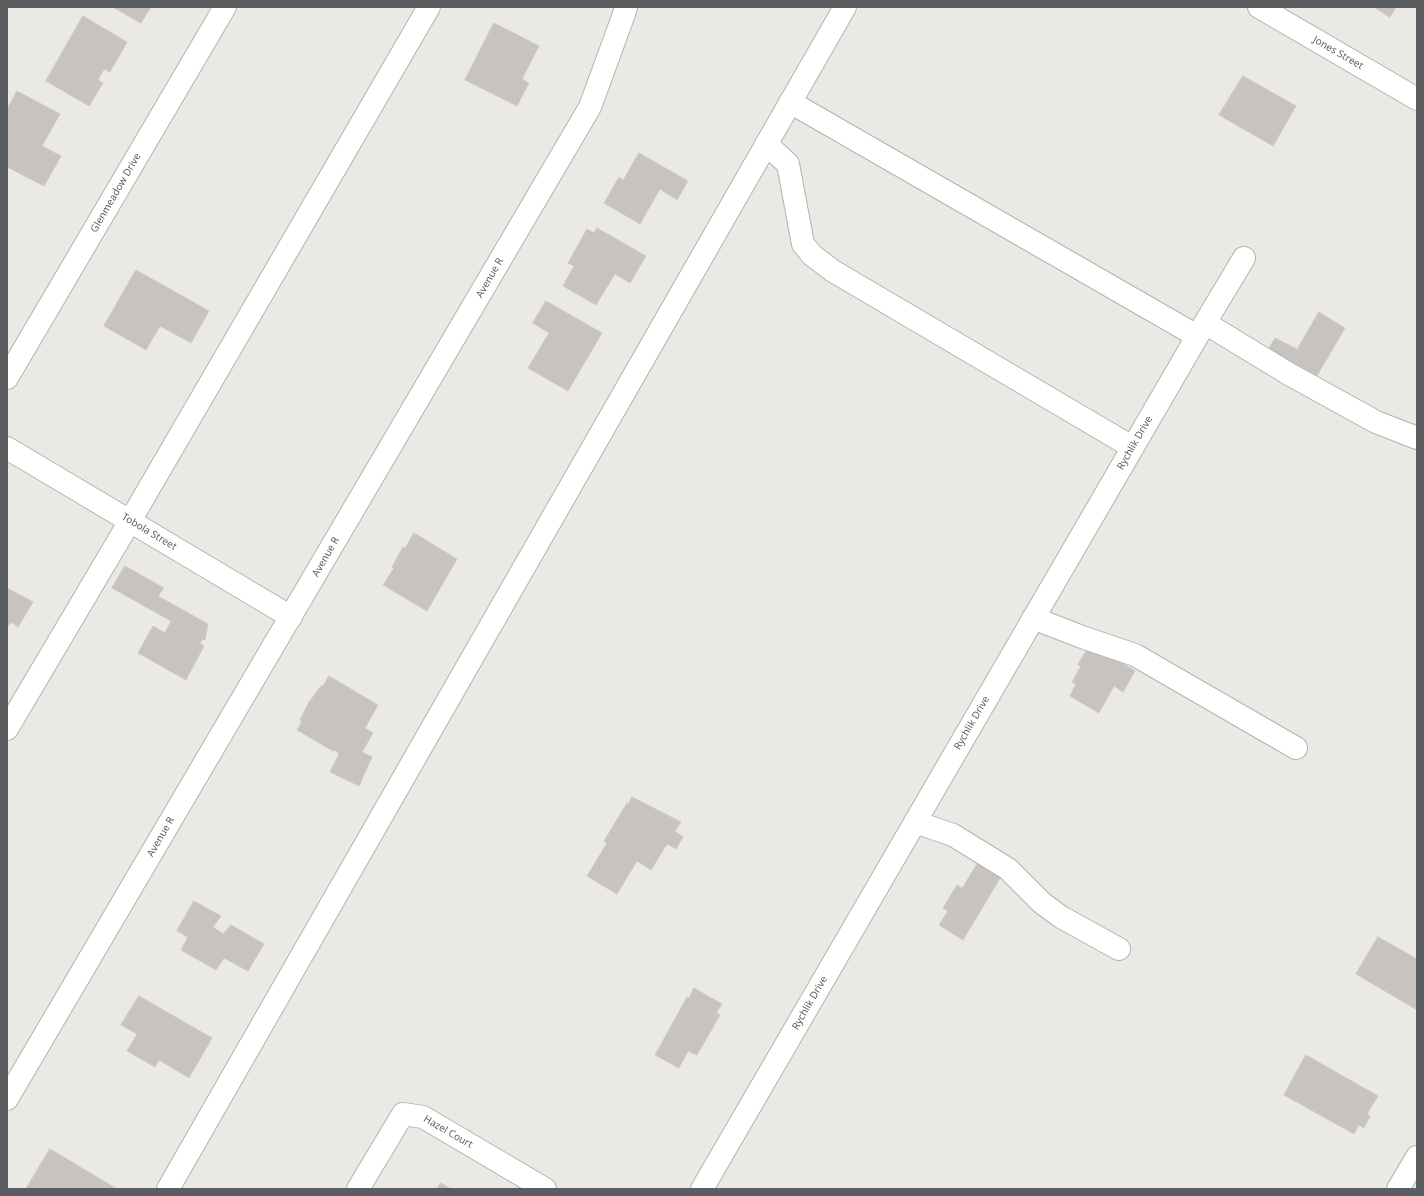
<!DOCTYPE html>
<style>
body{margin:0}
#map{position:relative;width:1424px;height:1196px;overflow:hidden;background:#ebe9e3;font-family:"Noto Sans",sans-serif}
canvas{display:block}
.frame{position:absolute;inset:0;border:8px solid #5b5e61;pointer-events:none}
</style>
<div id="map">
<canvas width="1424" height="1196"></canvas>
<div class="frame"></div>
</div>
<script>
const g = document.querySelector('canvas').getContext('2d');
g.lineJoin = 'round';
function fillPath(path, color) {
  g.fillStyle = color;
  g.fill(path, 'evenodd');
}
function strokePath(path, color, width, dash) {
  g.strokeStyle = color;
  g.lineWidth = width;
  g.lineCap = dash ? 'butt' : 'round';
  g.setLineDash(dash || []);
  g.stroke(path);
}
function drawText(font, color, halo, rows, align = 'center') {
  g.font = font + ' "Noto Sans",sans-serif';
  g.lineWidth = 4;
  g.setLineDash([]);
  g.textBaseline = 'middle';
  g.strokeStyle = halo;
  g.fillStyle = color;
  for (const [text, x, y, turn = 0] of rows) {
    g.save();
    g.translate(x, y);
    g.rotate((+turn || 0) * Math.PI / 180);
    g.textAlign = isNaN(turn) ? turn : align;
    if (halo) g.strokeText(text, 0, 0);
    g.fillText(text, 0, 0);
    g.restore();
  }
}
const building = new Path2D(`
 M113 7H151L141 23Z
 M1374 7H1396L1390 17Z
 M83 16 127 42 110 72 104 69 98 80 103 83 89 106 46 81Z
 M494 23 539 46 522 79 529 83 517 106 465 80Z
 M1243 76 1296 106 1273 146 1219 115Z
 M17 91 60 114 42 146 61 156 44 186 7 167V110Z
 M639 153 688 181 677 200 660 189 640 224 604 203 619 177 623 180Z
 M597 228 646 256 630 283 615 274 596 305 563 286 574 266 568 263 587 229 594 233Z
 M136 270 209 311 191 343 160 326 146 350 104 326Z
 M546 301 602 333 568 391 528 368 549 333 533 323Z
 M1319 312 1345 328 1315 379 1267 351 1275 338 1297 349Z
 M414 533 457 559 427 611 383 585 394 568 392 567 403 547 405 548Z
 M125 566 164 588 158 596 208 624 205 640 202 639 200 644 204 646 186 680 138 653 153 626 165 633 171 621 112 588Z
 M7 588 33 602 18 627 11 622 7 628Z
 M1089 646 1122 659 1120 662 1135 671 1123 692 1114 686 1099 713 1070 696 1076 684 1072 682 1081 666 1078 665Z
 M329 676 378 705 365 728 373 733 362 752 372 757 359 786 330 772 339 754 335 750 333 751 297 730 302 721 300 720 309 702 321 686H323Z
 M632 797 681 822 675 831 683 837 676 849 667 844 651 870 637 861 617 894 587 876 607 843 604 841 627 803 628 804Z
 M979 861 1002 875 963 940 939 925 948 911 943 908 957 885 962 888Z
 M194 901 221 916 213 927 223 934 231 925 264 944 248 971 224 958 216 970 181 950 188 937 177 931Z
 M1378 937 1417 959V1010L1356 974Z
 M694 988 722 1004 716 1013 720 1015 697 1055 688 1051 679 1068 655 1055 687 997 689 998Z
 M139 996 212 1038 189 1078 159 1060 155 1067 127 1051 137 1034 121 1025Z
 M1306 1055 1378 1096 1367 1114 1370 1116 1364 1128 1359 1125 1354 1134 1284 1095Z
 M50 1149 117 1189H26Z
 M441 1183 451 1189H437Z`);
const minor = new Path2D(`
 M1259 7 1417 99
 M790 102 1197 336
 M766 144 788 164 803 244 812 255 833 271 1132 447
 M1205 323 1289 374 1376 422 1417 438
 M7 378 225 7
 M7 448 291 617
 M1033 618 1082 637 1135 655 1296 748
 M7 729 130 521 429 7
 M915 822 953 835 1008 869 1042 903 1061 917 1119 949
 M7 1099 590 107 624 14 626 7
 M168 1189 845 7
 M358 1189 403 1114 423 1117 545 1189
 M702 1189 1205 323 1244 258
 M1398 1189 1417 1157`);
const streetNames = [
 ["Jones Street",1338,53,30],
 ["Glenmeadow Drive",116,193,-60],
 ["Avenue R",490,278,-60],
 ["Rychlik Drive",1135,443,-60],
 ["Tobola Street",149,532,31],
 ["Avenue R",326,557,-60],
 ["Rychlik Drive",972,723,-60],
 ["Avenue R",161,837,-60],
 ["Rychlik Drive",810,1003,-60],
 ["Hazel Court",448,1132,30]
];
fillPath(building, '#c7c4bf');
strokePath(building, '#cfcbc2', 1);
strokePath(minor, '#b0b3b6', 24);
strokePath(minor, '#fff', 22);
drawText('10px', '#5b5e61', '#fff', streetNames);
</script>
